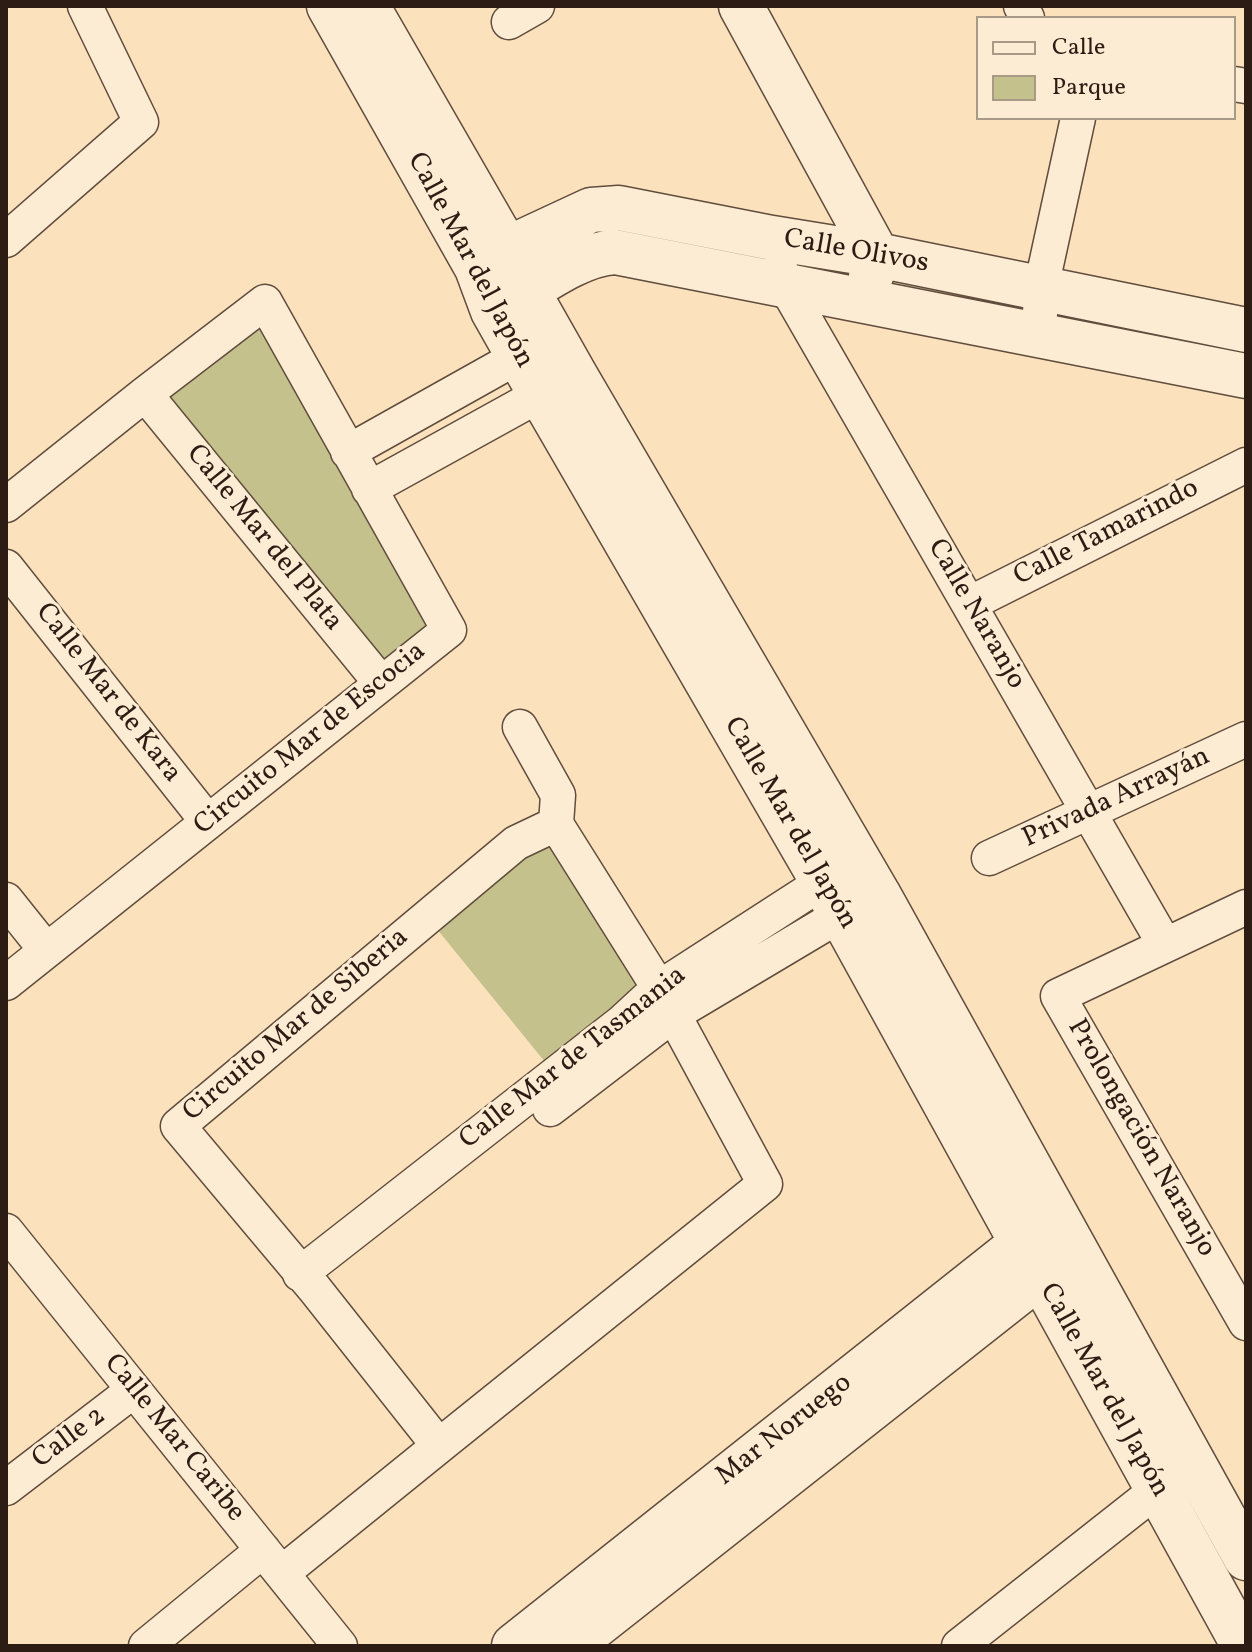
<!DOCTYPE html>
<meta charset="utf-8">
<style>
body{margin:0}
#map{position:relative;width:1252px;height:1652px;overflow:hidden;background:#fce1bd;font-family:Vollkorn,serif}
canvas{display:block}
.frame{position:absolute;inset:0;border:8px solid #2c1c13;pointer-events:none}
.legend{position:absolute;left:976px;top:16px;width:260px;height:104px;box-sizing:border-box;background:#fdecd4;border:2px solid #a99987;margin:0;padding:10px 14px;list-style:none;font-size:24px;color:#2c1c13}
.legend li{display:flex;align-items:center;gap:16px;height:40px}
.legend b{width:40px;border:2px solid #a99987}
</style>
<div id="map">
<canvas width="1252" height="1652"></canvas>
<div class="frame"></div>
<ul class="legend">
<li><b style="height:10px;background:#fdecd4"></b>Calle</li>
<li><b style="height:22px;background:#c4c18d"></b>Parque</li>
</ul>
</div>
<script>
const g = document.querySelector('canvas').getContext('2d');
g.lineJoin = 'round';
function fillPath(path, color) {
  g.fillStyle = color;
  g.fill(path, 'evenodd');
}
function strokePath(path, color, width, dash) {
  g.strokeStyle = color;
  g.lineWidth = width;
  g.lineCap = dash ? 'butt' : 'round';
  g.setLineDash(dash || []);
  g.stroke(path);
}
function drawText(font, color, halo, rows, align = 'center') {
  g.font = font + ' Vollkorn,serif';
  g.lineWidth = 6;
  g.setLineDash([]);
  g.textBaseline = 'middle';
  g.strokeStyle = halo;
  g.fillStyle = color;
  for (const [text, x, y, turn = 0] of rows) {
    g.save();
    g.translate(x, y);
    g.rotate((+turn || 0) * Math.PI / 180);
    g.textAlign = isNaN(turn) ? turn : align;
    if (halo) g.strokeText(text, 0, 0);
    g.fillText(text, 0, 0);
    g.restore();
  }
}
const green = new Path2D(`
 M253 311 441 638 369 696 133 407Z
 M551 839 645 996 554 1073 432 923Z`);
const stream = new Path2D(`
 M1149 333 1246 353`);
const minor = new Path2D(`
 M1021 6 1027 18
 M509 22 537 6
 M1234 84 1246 86
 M6 240 141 122 85 6
 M780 268 785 285 1165 945
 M1040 314 1041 288 1078 118
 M145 394 381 683
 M348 452 539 345
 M369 489 561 383
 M6 505 145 394 265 302 449 630 6 983
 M6 567 208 822
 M969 604 1246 465
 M520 727 558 795 556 824
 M556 824 659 988 765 1184 439 1446 314 1288 178 1126 516 843Z
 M989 858 1246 739
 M6 900 46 950
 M1246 907 1058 996 1246 1323
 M550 1109 674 1014 862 902
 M6 1231 340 1646
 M300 1274 621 1023 659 988 823 882 846 871
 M6 1488 134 1390
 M282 1573 439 1446
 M146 1646 263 1550
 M959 1646 1176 1475`);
const tertiary = new Path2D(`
 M329 6 477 268 493 311 519 357 823 882 1244 1646
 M367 6 507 249 528 292 575 375 878 894 1246 1558
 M741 6 877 255 871 276
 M482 265 507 249 591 210 619 208 772 238 877 255 1246 330
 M502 306C536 287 577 254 615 252L1246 376
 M514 1646 1045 1225
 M570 1646 1061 1259`);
const streetNames = [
 ["Calle Olivos",856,253,10],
 ["Calle Mar del Japón",469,261,62],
 ["Calle Tamarindo",1107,534,-27],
 ["Calle Mar del Plata",263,539,51],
 ["Calle Naranjo",975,615,60],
 ["Calle Mar de Kara",107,694,52],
 ["Circuito Mar de Escocia",311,740,-39],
 ["Privada Arrayán",1117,799,-25],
 ["Calle Mar del Japón",789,824,60],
 ["Circuito Mar de Siberia",297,1026,-40],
 ["Calle Mar de Tasmania",574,1059,-38],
 ["Prolongación Naranjo",1140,1139,60],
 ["Calle Mar del Japón",1103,1391,61],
 ["Mar Noruego",785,1431,-38],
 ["Calle 2",70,1439,-37],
 ["Calle Mar Caribe",173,1439,51]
];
fillPath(green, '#c4c18d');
strokePath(stream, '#717d70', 10);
strokePath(minor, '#604d3e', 37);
strokePath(tertiary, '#604d3e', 47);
strokePath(minor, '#fdecd4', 34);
strokePath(tertiary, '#fdecd4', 44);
drawText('28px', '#2c1c13', '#fdecd4', streetNames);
</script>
